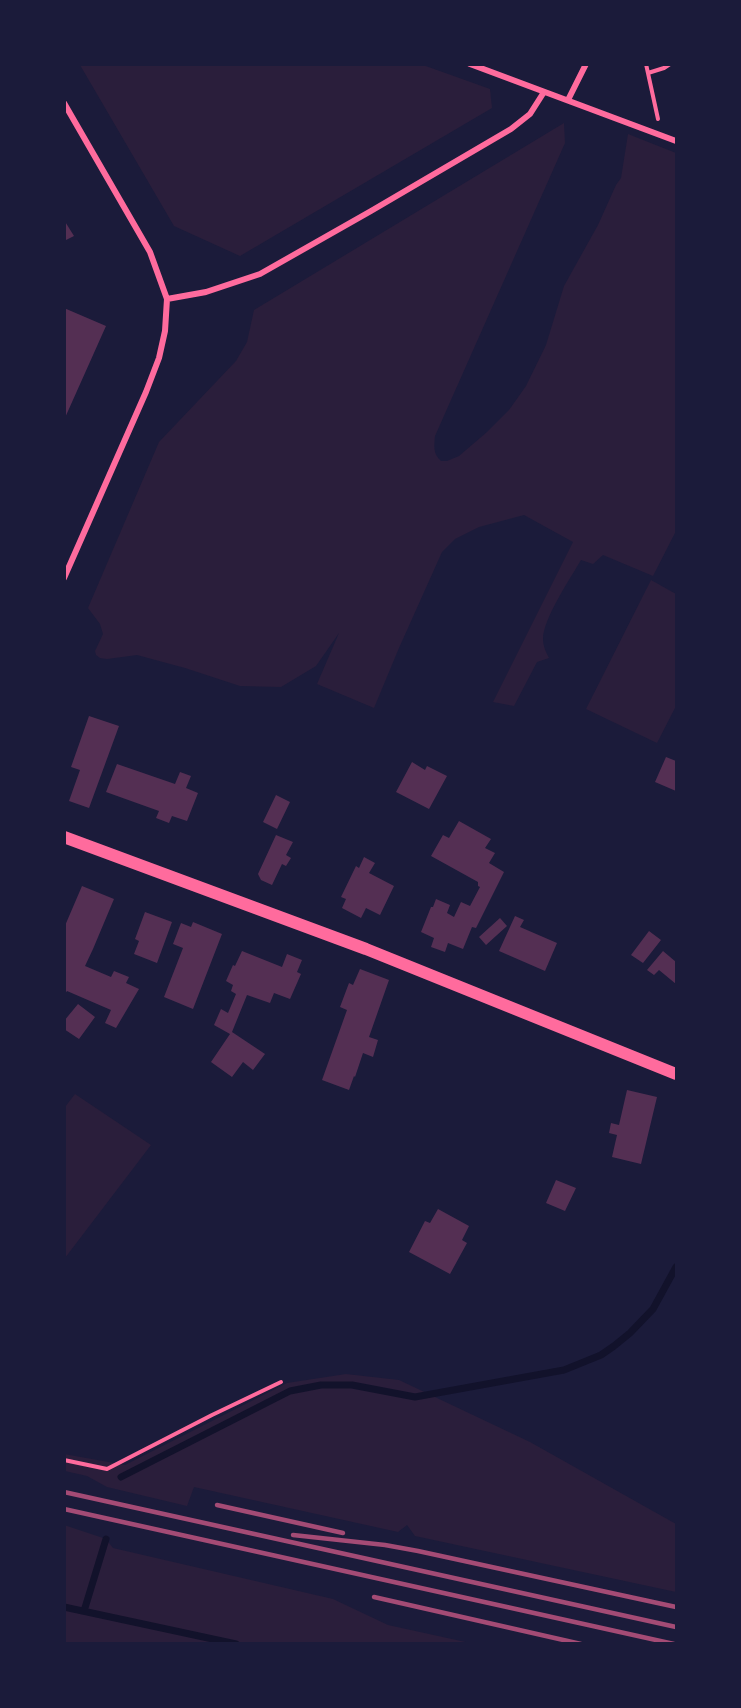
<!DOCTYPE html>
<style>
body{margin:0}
#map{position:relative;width:741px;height:1708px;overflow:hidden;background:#1b1b3a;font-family:Commissioner,sans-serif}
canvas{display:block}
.frame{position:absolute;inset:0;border:66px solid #1b1b3a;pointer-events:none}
</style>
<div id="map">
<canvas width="741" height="1708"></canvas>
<div class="frame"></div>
</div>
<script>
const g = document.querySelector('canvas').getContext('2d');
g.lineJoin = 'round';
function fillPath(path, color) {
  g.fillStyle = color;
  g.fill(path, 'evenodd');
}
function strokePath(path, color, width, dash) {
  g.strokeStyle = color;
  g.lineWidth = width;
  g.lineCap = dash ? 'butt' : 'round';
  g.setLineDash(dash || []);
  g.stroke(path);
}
const green = new Path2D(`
 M80 65H423L490 89 492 108 240 256 174 226Z
 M564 123 565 143 435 436C434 446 433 454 441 461H447L459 456 487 432 509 410 526 386 546 345 564 286 598 225 616 185 621 178 628 134 676 153V531L653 576 603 555 593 564 581 560C570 579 543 619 543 639 543 646 546 652 549 658L537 662 514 706 493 702 573 542 524 515 479 527 455 539 442 552 399 648 374 708 317 684 339 633 316 666 281 687 240 686 185 668 137 655 107 659 100 658 96 655 95 651 103 634 100 624 88 608 159 442 236 361 247 342 254 310Z
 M651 580 676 594V706L657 743 586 709Z
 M75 1094 151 1145 65 1258V1107Z
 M346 1374 399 1380 530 1442 676 1524V1592L415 1536 407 1525 398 1532 194 1487 187 1506 107 1487 87 1476 65 1471 64 1454 125 1465 287 1383Z
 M64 1525 106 1539 113 1548 333 1599 388 1625 470 1643H65Z`);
const stream = new Path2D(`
 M121 1477 290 1391 321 1385H352L415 1397 564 1370 601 1355 614 1346 630 1333 653 1309 676 1267
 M64 1607 236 1644
 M84 1611 106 1539`);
const building = new Path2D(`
 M64 220 74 236 64 241Z
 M64 308 106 326 64 420Z
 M89 716 119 726 89 808 69 801 80 770 71 767Z
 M666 757 676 761V791L655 782Z
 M412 762 425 770 427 766 447 776 429 809 396 792Z
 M117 764 175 784 180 772 191 776 186 788 198 793 187 821 172 816 169 823 156 818 159 811 106 792Z
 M276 795 290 802 277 829 263 822Z
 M459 821 491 839 485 848 495 853 489 863 504 872 476 928 472 927 463 949 448 943 445 952 431 947 434 938 421 932 431 907H433L436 899 450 905 447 913 454 917 461 902 470 906 480 887 478 886V882L431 856 443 835 449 838Z
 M276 835 293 842 286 855 291 858 286 866 282 864 272 885 261 880 258 874Z
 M364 857 375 863 369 873 394 886 380 915 366 908 361 918 342 908 346 899 341 897 356 866 359 868Z
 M82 886 114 899 93 949 85 966 111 977 114 971 129 977 126 983 139 989 116 1028 105 1023 111 1010 67 991 64 995V928Z
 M145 912 172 922 157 963 134 954 139 941 135 939Z
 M515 916 524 920 520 927 557 943 545 971 499 951Z
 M500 918 507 926 486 945 479 937Z
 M193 922 222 934 193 1009 164 997 183 948 173 944 181 923 191 927Z
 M649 931 661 940 643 963 631 955Z
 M242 951 282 967 287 954 302 960 297 972 301 974 290 999 274 993 270 1003 247 995 232 1032 265 1054 253 1070 243 1062 232 1077 211 1062 230 1034 214 1025 221 1009 228 1013 236 994 231 991 233 985 226 981 233 965 235 966Z
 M663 951 676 962V984L659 970 654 975 647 970Z
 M360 969 389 980 369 1037 378 1040 373 1057 363 1053 355 1077 354 1076 349 1090 322 1080 347 1010 340 1007 349 983 353 985Z
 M78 1004 95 1017 79 1039 64 1029V1021Z
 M627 1090 657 1097 641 1164 612 1157 617 1135 609 1133 611 1123 619 1125Z
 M556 1180 576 1188 565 1211 546 1203Z
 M438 1209 469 1226 462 1240 467 1243 450 1274 409 1252 425 1221 430 1223Z`);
const path = new Path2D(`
 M646 64 658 119
 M648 73 664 68 670 64
 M64 1460 107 1469 212 1415 281 1382`);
const minor = new Path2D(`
 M470 64 676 141
 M568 100 586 64
 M64 103 150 252 167 299 165 331 159 358 146 392 64 578
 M167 299 206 292 260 274 371 211 511 129 530 114 544 92`);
const secondary = new Path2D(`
 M64 837 366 949 676 1074`);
const rail = new Path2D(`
 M64 1492 676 1627
 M217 1505 343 1533
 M64 1509 674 1644
 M293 1535 385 1545 418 1551 676 1607
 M374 1597 581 1644`);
fillPath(green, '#2a1e3b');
strokePath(stream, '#12122b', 7);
fillPath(building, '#542f53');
strokePath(path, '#ff6b9d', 4);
strokePath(minor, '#ff6b9d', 6);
strokePath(secondary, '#ff6b9d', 12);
strokePath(rail, '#a44b75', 4.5);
</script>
